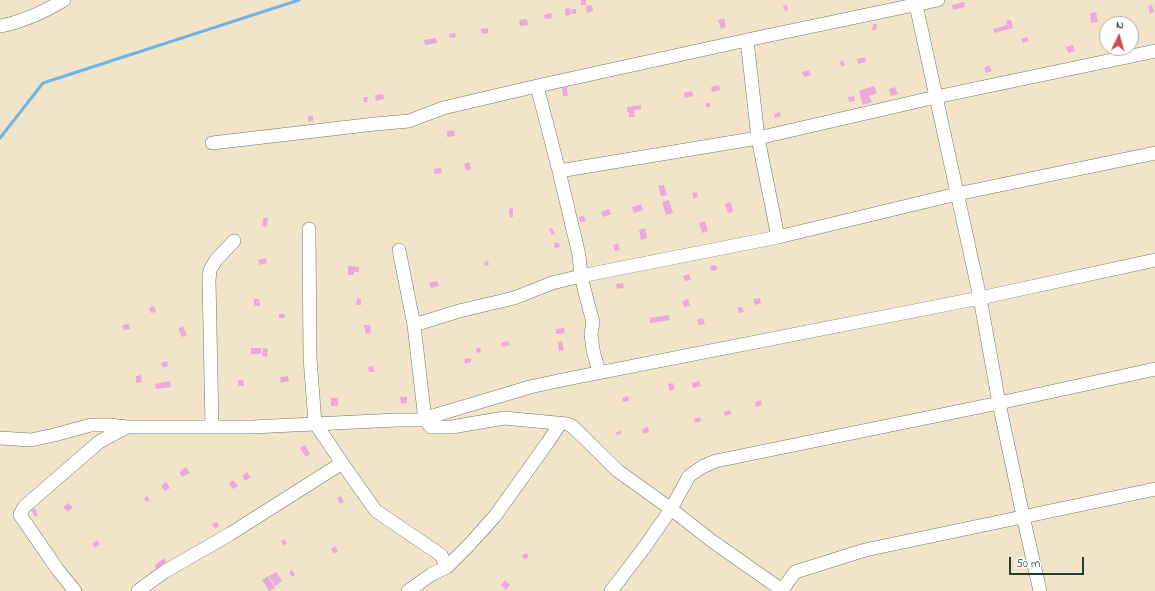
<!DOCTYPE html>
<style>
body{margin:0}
#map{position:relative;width:1155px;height:591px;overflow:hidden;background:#f2e4c9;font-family:"Indie Flower",sans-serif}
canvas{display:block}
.north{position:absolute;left:1099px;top:16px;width:40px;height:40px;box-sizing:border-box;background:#fff;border:1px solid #a5b1ae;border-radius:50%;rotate:5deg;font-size:11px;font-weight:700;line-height:16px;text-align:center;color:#1f3d34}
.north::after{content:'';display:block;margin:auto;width:14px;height:18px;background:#d1495b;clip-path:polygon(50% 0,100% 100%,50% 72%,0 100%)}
.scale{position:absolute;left:1009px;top:557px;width:75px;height:18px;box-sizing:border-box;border:2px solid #1f3d34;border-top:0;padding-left:5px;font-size:12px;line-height:14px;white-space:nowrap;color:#1f3d34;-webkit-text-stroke:3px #fff;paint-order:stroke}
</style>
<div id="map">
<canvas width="1155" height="591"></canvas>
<div class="north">N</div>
<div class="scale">50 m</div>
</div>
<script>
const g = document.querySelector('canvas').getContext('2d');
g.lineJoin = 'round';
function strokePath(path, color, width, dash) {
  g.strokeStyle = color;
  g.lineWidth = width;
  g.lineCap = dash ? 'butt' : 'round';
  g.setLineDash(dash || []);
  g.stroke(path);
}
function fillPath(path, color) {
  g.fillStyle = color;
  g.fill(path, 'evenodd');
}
const stream = new Path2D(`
 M0 138 43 83 299 0`);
const building = new Path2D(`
 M581 0H586V5H581Z
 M964 2 965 7 953 10 952 5Z
 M592 5 593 11 587 13 586 6Z
 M787 5 788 10 785 11 783 6Z
 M1152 5 1154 12 1150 14 1148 6Z
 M570 8 571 15 566 16 565 9Z
 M571 9H576V14H572Z
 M1096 12 1098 22 1091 23 1090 13Z
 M551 13 552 18 545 19 544 15Z
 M724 18 726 27 721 29 718 20Z
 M527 19 528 25 520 26 519 20Z
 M1011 20 1013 28 994 33 993 29 1007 25 1006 21Z
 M873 24H877L876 30H872Z
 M488 28V33L482 34 481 29Z
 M455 33 456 37 450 38 449 34Z
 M1027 37 1029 41 1023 43 1021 39Z
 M436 38 437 43 425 45 424 40Z
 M1073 45 1075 51 1068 53 1066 47Z
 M865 57 866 62 858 64 857 59Z
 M843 60 845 65 842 67 839 62Z
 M989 65 992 71 986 73 984 68Z
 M809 70 811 75 804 77 802 72Z
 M719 85 720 90 712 92 711 87Z
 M874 86 877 93 869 96 872 102 863 105 859 91Z
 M567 87 568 96H563L562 88Z
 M895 87 898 94 891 96 889 89Z
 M692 91 693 96 685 98 684 93Z
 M383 94 384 99 376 101 375 95Z
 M854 96 855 101 849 102 848 97Z
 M363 97H368L367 103 364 102Z
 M706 103H710V107H706Z
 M641 105V109L634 110 635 117H629V112H627V107Z
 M780 112 781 116 775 118 774 114Z
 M308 116H313V121L308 122Z
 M454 130 455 136 447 137V131Z
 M469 162 471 169 466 171 464 164Z
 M441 168 442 173 434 174V169Z
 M664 185 667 195 661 196 658 186Z
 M697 192 698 197 694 199 692 193Z
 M669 200 673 213 666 215 662 202Z
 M731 202 733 212 728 213 725 204Z
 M641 204 643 210 634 213 632 207Z
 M513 208V217L510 218 509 209Z
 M609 209 611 214 603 217 601 212Z
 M584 216 586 221 580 222 579 217Z
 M263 218H268L267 227 262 226Z
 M705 221 708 231 702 233 699 223Z
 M552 228 555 234 552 235 549 229Z
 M645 228 647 238 641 240 639 230Z
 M554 243H559L560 247 555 248Z
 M618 244 620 250 615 251 613 245Z
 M266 258 267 263 260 265 258 260Z
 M488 261 489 265 485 266 484 262Z
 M716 265 717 270 711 271 710 266Z
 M348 266 359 267V272H354V275H348Z
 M689 274 691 280 685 281 683 276Z
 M437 281 439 286 431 288 429 283Z
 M623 283 624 288 617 289 616 284Z
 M357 298 361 299V305H356Z
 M760 298 761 303 755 305 753 299Z
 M254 299H259L260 306H254Z
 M688 299 690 306 684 307 682 301Z
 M154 306 156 312 151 313 149 308Z
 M742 307 744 312 739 313 737 308Z
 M279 314H284L285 318H279Z
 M669 315 670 320 650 323V318Z
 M703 318 705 324 699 325 697 320Z
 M129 324 130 329 124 330 122 325Z
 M364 325H370L371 333 366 334Z
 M183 326 187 335 182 337 178 329Z
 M564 328 565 333 556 334V329Z
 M508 341 510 345 502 347 501 343Z
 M562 341 564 350 559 351 558 342Z
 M251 348H261V354H251Z
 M263 348 268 349 267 357 262 356Z
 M476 348H480L481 352 477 353Z
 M471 358V362L465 364 464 359Z
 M167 361 168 366 163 368 161 363Z
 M373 366 374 372H369L368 367Z
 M141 375 142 382 136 383V376Z
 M288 376 289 381 281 383 280 377Z
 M238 380H243L244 386H238Z
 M170 381 171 387 156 389 155 384Z
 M699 381 701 386 693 388 692 383Z
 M673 383 675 389 670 391 668 384Z
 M628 396 629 401 623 402 622 398Z
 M400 397H407V403L401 404Z
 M331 398H338V406H331Z
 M761 400 762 405 756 407 755 402Z
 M730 410 731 414 725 416 724 412Z
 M700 417 701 421 695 423 694 419Z
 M648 427 649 432 643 434 642 429Z
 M621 431V434L616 435V432Z
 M305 445 310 454 306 457 300 448Z
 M186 467 190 473 182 477 179 472Z
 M247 472 251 477 245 481 242 476Z
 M233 480 238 486 233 489 229 484Z
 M166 482 170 488 165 491 161 486Z
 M147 496 150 500 146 502 144 498Z
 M341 496 344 502 340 504 337 498Z
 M68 503 73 507 68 512 63 507Z
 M35 508 38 515 35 517 31 510Z
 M217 522 219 526 215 529 212 524Z
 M284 539 287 543 284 546 281 541Z
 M97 540 100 544 95 548 92 544Z
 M335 546 338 551 334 554 331 549Z
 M526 553 529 556 525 560 522 556Z
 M164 558 166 562 157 569 154 566Z
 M292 570 295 575 292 577 289 572Z
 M276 572 282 581 275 586 269 576Z
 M268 576 275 588 270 591H269L262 580Z
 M505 580 510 585 506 590 501 585Z`);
const minor = new Path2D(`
 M916 5 980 298 999 403 1023 516 1040 591
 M0 26C23 22 44 12 64 0
 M747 40 758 138 778 237
 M537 86 559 171 579 255 581 276 587 300 593 322 591 334 593 350 599 372
 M212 143 375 124 409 121 443 108 537 86 747 40 938 0
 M559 171 758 138 936 97 1155 51
 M309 229 310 358 315 423 342 463 376 511 441 555 447 567
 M399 250 414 325 425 420 431 427H452L504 418 567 424 572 426 618 471 671 509 712 541 782 590 795 572 865 550 1155 489
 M414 325 459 311 514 298 552 283 581 276 778 237 957 194 1155 153
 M212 427 209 280 210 270 216 260 234 241
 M0 438 31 440 54 435 91 425H110L127 427
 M75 591 58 570 20 515 24 507 99 442 127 427H252L397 420H425L436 415 530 387 562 380 980 298 1155 260
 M138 591 164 572 230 534 342 463
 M408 591 432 574 447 567 469 545 495 516 548 442 560 424
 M611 591 644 548 671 509 689 476 702 467 716 461 999 403 1155 369`);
strokePath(stream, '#6eb3e4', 3);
fillPath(building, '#e8aadb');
strokePath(minor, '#697768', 14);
strokePath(minor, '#fff', 13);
</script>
